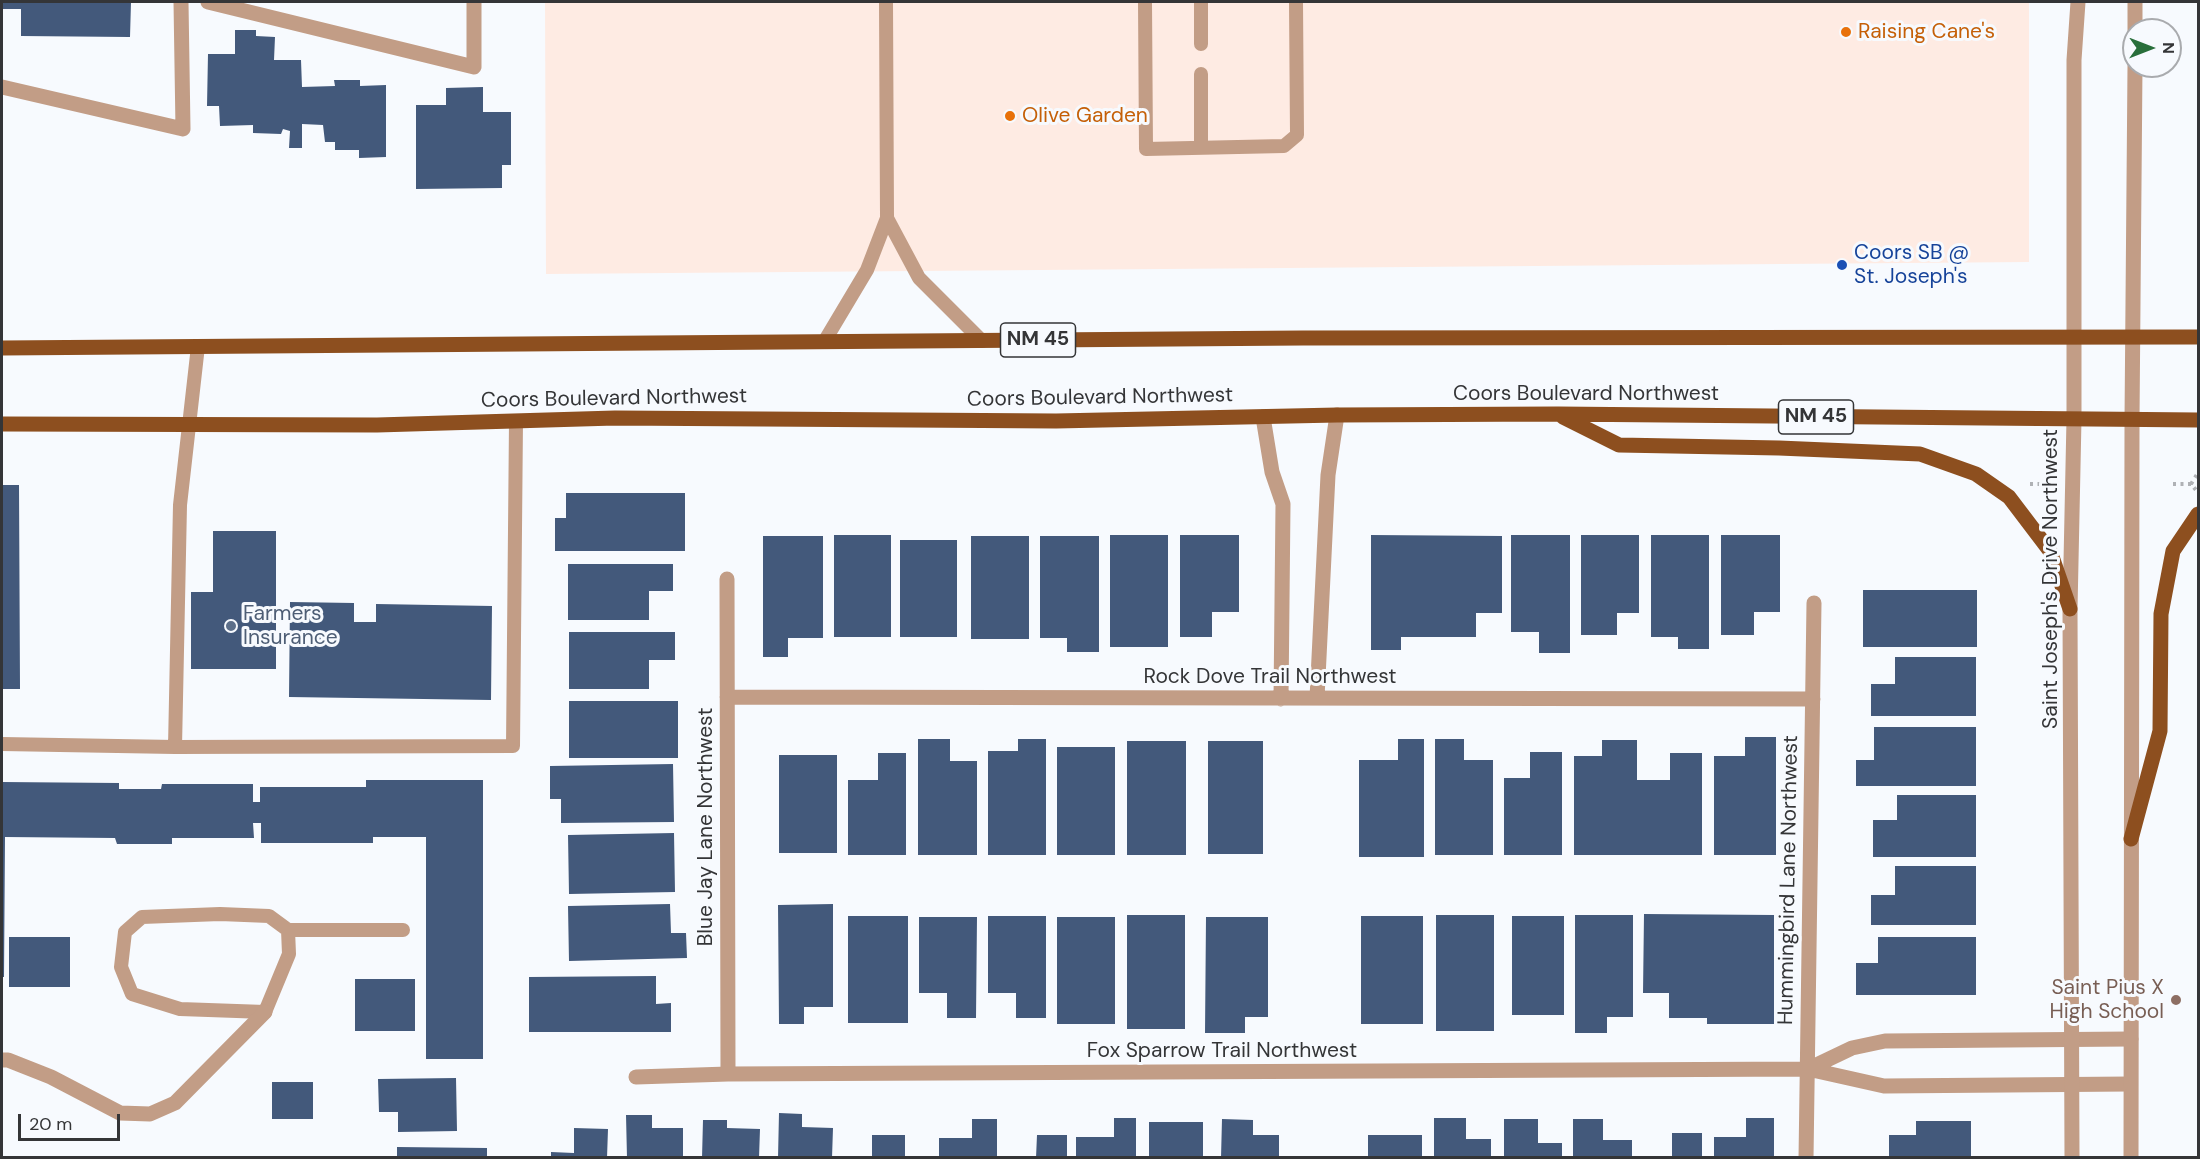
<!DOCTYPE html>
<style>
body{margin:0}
#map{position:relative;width:2200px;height:1159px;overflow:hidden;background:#f7fafe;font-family:"DM Sans",sans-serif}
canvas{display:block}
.frame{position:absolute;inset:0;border:3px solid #343537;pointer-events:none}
.north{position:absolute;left:2122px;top:18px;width:60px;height:60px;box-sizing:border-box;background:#f7fafe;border:2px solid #a9abae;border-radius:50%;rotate:90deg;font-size:16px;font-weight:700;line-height:24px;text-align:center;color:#343537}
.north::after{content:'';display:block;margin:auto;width:21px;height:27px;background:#296f3b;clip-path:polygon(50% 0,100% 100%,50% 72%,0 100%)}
.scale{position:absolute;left:18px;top:1114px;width:102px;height:27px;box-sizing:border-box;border:3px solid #343537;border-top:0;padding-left:8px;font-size:18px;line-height:21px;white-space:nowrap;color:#343537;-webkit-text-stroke:4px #f7fafe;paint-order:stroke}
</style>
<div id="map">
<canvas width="2200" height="1159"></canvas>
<div class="frame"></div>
<div class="north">N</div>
<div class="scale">20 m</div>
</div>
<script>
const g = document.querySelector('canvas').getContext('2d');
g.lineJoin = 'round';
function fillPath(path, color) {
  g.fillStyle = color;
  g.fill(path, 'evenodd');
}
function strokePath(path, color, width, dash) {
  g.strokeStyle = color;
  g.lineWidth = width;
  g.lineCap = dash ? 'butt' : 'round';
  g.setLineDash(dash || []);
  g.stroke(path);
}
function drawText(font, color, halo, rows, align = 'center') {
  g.font = font + ' "DM Sans",sans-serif';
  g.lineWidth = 6;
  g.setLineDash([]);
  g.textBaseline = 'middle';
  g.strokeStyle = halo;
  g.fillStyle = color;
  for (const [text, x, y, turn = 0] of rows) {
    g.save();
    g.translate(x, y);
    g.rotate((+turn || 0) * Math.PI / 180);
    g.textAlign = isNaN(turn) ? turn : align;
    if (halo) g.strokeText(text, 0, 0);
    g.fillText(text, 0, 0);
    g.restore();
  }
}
const commercial = new Path2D(`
 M545 2H2029V262L546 274Z`);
const building = new Path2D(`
 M2 2H131L130 37 21 36V9H2Z
 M235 30H256V36L275 37 274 60H301L302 87 335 86 334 80H360V86L386 85V157L359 158V150H335V142H325L323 125 302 124V148H289L290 131 283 129 281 134 253 133V125L220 126 219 106H207L208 54H235Z
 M483 87V112H511V165H502V188L416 189V105H446V88Z
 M2 485H19L20 689H2Z
 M566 493H685V551H555V518H566Z
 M213 531H276V669H191V592H213Z
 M834 535H891V637H834Z
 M1110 535H1168V647H1110Z
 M1180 535H1239V612H1212V637H1180Z
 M1371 535 1502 536V613H1476V637H1401V650H1371Z
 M1511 535H1570V653H1539V632H1511Z
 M1581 535H1639V613H1617V635H1581Z
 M1651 535H1709V649H1678V637H1651Z
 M1721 535H1780V612H1754V635H1721Z
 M763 536H823V638H788V657H763Z
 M971 536H1029V639H971Z
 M1040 536H1099V652H1067V638H1040Z
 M900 540H957V637H900Z
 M568 564H673V591H649V620H568Z
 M1863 590H1977V647H1863Z
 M290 602 354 603V622H376V604L492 606 491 700 289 697Z
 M569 632H675V660H649V689H569Z
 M1895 657H1976V716H1871V684H1895Z
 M569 701H678V758H569Z
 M1874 727H1976V786H1856V760H1874Z
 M1745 737H1776V855H1714V756H1745Z
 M918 739H950V761H977V855H918Z
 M1018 739H1046V855H988V751H1018Z
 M1398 739H1424V857H1359V760H1398Z
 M1435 739H1464V760H1493V855H1435Z
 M1602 740H1637V780H1670V753H1702V855H1574V756H1602Z
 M1127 741H1186V855H1127Z
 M1208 741H1263V854H1208Z
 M1057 747H1115V855H1057Z
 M1530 752H1562V855H1504V778H1530Z
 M878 753H906V855H848V780H878Z
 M779 755H837V853H779Z
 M673 764 674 822 561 823V799H550V766Z
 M366 780H483V1059H426V837H373V843H261V823H253L254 838H172V844H117L115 838 5 837 4 977H2V782L119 783V789H161L162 784H253V802H260V787H366Z
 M1897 795H1976V857H1873V820H1897Z
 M674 833 675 892 569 894 568 835Z
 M1895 866H1976V925H1871V895H1895Z
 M670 904 671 933H686L687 958 569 961 568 906Z
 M833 904V1007H804V1024H779L778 905Z
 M1644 914 1774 915V1024H1707V1018H1669V993H1643Z
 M1127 915H1185V1029H1127Z
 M1436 915H1494V1031H1436Z
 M1575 915H1633V1017H1607V1033H1575Z
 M848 916H908V1023H848Z
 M988 916H1046V1018H1016V993H988Z
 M1361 916H1423V1024H1361Z
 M1512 916H1564V1015H1512Z
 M919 917H977L976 1018H947V993H919Z
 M1057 917H1115V1024H1057Z
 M1206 917H1268V1017H1245V1033H1205Z
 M9 937H70V987H9Z
 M1878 937H1976V995H1856V963H1878Z
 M656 976V1004L671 1003V1032H529V977Z
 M355 979H415V1031H355Z
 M456 1078 457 1131 398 1132V1112H379L378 1079Z
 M272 1082H313V1119H272Z
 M779 1113 802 1114V1127L833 1128 832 1158H778Z
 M626 1115H652V1128H683V1158H627Z
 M1114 1118H1136V1158H1076V1137H1114Z
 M1434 1118H1466V1139H1491V1158H1434Z
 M1746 1118H1774V1158H1714V1137H1746Z
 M972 1119H997V1158H939V1138H972Z
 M1222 1119 1253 1120V1135H1279V1158H1221Z
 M1504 1119H1538V1143H1562V1158H1504Z
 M1573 1119H1603V1140H1632V1158H1573Z
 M703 1120H727V1128L760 1129 759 1158H702Z
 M1916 1121H1971V1158H1889V1135H1916Z
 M1149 1122H1203V1158H1149Z
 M574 1128 608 1129 607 1158H551V1152L574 1153Z
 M1672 1133H1702V1158H1672Z
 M872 1135H905V1158H872Z
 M1037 1135H1067V1158H1036Z
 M1368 1135H1422V1158H1368Z
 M397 1147 487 1148V1158H397Z`);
const path = new Path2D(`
 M2030 484H2047
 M2173 484H2191L2196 490
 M2191 484 2198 473`);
const service = new Path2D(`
 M886 2 887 218
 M1145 2 1146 149 1284 146 1297 135 1296 2
 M1201 2V44
 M1201 74V147
 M824 342 867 270 887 218 919 278 982 341
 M2 744 175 747 513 746 516 421
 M175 747 180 505 198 346
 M220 914 269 916 288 930 289 954 265 1012 180 1009 132 994 121 967 125 932 142 917Z
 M288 930H403`);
const minor = new Path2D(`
 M208 2 474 67V2
 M2 87 183 129 181 2
 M1263 417 1272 472 1283 504 1281 699
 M727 579 728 1074
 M727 697 1813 699
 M1317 698 1328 475 1337 415
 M2 1060H8L51 1077 120 1113 150 1114 175 1103 265 1012
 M1808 1069 1852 1048 1885 1041 2131 1039
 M636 1077 728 1074 1808 1069 1884 1086 2130 1084
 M1806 1158 1814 603`);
const tertiary = new Path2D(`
 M2135 30V2
 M2072 1158 2070 609 2074 419V60L2078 2
 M2131 1158 2132 420 2135 66`);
const primary = new Path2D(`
 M2 348 1303 338 2198 337
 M1563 417 1619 445 1779 448 1920 454 1976 474 2009 497 2050 551 2070 609
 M2 424 377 425 615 418 1056 421 1337 415 1558 414 2198 420
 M2131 839 2160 731 2161 614 2173 551 2198 514`);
const markers = [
 [1846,32,6,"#e8710a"],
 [1010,116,6,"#e8710a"],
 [1842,265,6,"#1a4fb4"],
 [231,626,6,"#5c6f8a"],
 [2176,1000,6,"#8d6e63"]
];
const shields = [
 [1038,340,75],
 [1816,417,75]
];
const shieldNames = [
 ["NM 45",1038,340],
 ["NM 45",1816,417]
];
const foodNames = [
 ["Raising Cane's",1858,32],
 ["Olive Garden",1022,116]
];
const transitNames = [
 ["Coors SB @",1854,253],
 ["St. Joseph's",1854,277]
];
const streetNames = [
 ["Coors Boulevard Northwest",1586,394],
 ["Coors Boulevard Northwest",1100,398,-1],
 ["Coors Boulevard Northwest",614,399,-1],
 ["Saint Joseph's Drive Northwest",2051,579,-90],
 ["Rock Dove Trail Northwest",1270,677],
 ["Blue Jay Lane Northwest",706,827,-90],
 ["Hummingbird Lane Northwest",1789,880,-89],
 ["Fox Sparrow Trail Northwest",1222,1051]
];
const serviceNames = [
 ["Farmers",243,614],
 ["Insurance",243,638]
];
const educationNames = [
 ["Saint Pius X",2164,988],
 ["High School",2164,1012]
];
fillPath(commercial, '#feebe3');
fillPath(building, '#43597b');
strokePath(path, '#afb1b5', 4, [3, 4.5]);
strokePath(service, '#c29d86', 14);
strokePath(minor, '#c29d86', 15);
strokePath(tertiary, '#c29d86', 15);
strokePath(primary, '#8d4f1f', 15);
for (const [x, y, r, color] of markers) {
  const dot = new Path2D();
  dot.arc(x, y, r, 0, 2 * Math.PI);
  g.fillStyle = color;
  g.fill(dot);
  strokePath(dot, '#f7fafe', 2);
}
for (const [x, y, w] of shields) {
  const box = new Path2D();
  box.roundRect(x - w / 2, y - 17, w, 34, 4.5);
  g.fillStyle = '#f7fafe';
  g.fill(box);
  strokePath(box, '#343537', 1.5);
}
drawText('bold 20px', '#343537', null, shieldNames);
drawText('21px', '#c56008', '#f7fafe', foodNames, 'left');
drawText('21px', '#164399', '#f7fafe', transitNames, 'left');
drawText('21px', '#343537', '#f7fafe', streetNames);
drawText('21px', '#4e5e75', '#f7fafe', serviceNames, 'left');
drawText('21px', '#785e54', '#f7fafe', educationNames, 'right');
</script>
